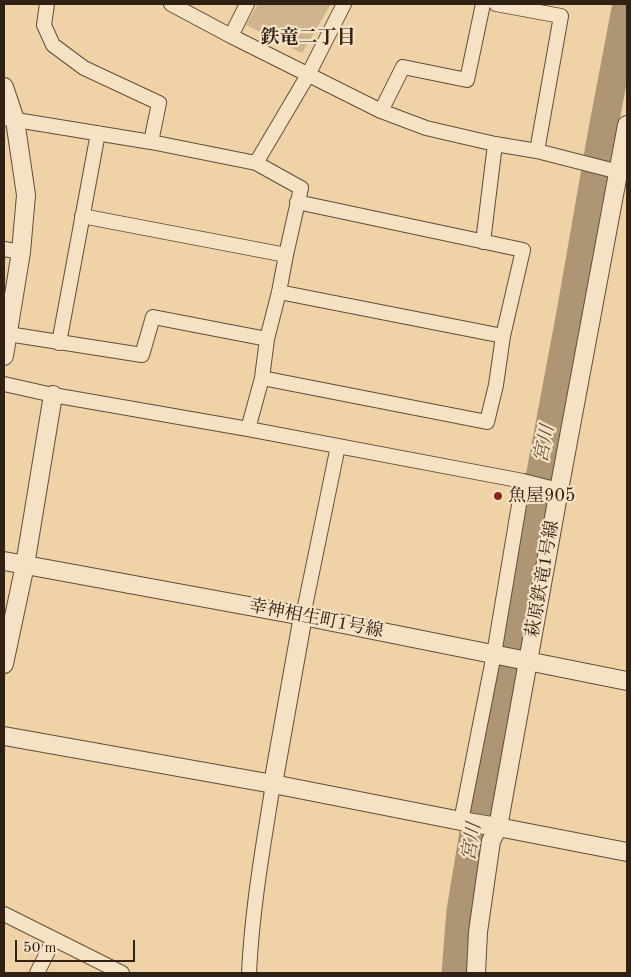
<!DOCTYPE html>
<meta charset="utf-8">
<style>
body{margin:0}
#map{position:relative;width:631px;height:977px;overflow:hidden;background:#efd3a6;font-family:"Old Standard TT",serif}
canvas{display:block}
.frame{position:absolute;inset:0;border:5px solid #302114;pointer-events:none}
.scale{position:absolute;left:15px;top:940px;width:120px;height:22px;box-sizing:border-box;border:2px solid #302114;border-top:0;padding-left:6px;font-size:15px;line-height:18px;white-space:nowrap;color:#302114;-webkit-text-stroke:4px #f5e2c5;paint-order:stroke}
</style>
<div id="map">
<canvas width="631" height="977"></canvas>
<div class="frame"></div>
<div class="scale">50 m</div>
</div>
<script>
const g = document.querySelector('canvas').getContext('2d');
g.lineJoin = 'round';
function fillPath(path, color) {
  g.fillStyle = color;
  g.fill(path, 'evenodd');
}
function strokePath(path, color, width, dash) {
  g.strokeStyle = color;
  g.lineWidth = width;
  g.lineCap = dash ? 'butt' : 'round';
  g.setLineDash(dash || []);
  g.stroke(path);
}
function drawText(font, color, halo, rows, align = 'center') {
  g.font = font + ' "Old Standard TT","Noto Serif JP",serif';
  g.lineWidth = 4.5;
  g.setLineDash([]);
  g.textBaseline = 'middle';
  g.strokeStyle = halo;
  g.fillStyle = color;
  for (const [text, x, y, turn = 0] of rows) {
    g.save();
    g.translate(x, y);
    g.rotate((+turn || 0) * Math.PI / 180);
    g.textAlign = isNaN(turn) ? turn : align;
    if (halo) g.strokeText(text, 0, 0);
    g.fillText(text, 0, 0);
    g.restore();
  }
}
const green = new Path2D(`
 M258 4H331L302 53 246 25Z`);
const river = new Path2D(`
 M456 973 461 911 478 808 513 624 526 552 571 313 602 135 627 4`);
const minor = new Path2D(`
 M47 4 44 25 53 45 84 68 159 103 151 142
 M171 4 231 36 381 111 426 128 495 144 537 151 619 172
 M496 4 561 16 537 151
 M231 36 247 4
 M381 111 403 67 467 80 483 4
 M4 118 151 142 256 163 301 188 286 255 279 292 267 339 262 378 248 429
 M256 163 308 75 344 4
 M82 216 286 255
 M483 242 495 144
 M4 249 21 252
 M279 292 503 336
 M8 334 142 355 153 317 267 339
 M59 343 98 133
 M262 378 487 422 496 385 503 336 523 250 297 202
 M4 384 53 395 248 429 523 481 559 490
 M303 616 338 446
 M461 821 494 654 523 481
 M4 914 122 973
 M37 973 54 939
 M249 973C252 909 263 847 273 784`);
const tertiary = new Path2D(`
 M4 87 15 120 26 195 21 252 4 356
 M4 561 303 616 627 681
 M4 664 25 565 53 395
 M4 736 273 784 461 821 498 827 627 852
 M273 784 303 616
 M476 973 478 932 491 841 498 827 559 490 627 125`);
const markers = [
 [498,496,5,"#8f2418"]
];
const poiNames = [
 ["魚屋905",508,496]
];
const streetNames = [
 ["萩原鉄竜1号線",543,579,-80],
 ["幸神相生町1号線",316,619,11]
];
const neighbourhoodNames = [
 ["鉄竜二丁目",308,38]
];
const waterNames = [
 ["宮川",545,444,-79],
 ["宮川",472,842,-81]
];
fillPath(green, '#cfb58d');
strokePath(river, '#ae9674', 29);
strokePath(minor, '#604e38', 16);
strokePath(tertiary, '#604e38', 20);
strokePath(minor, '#f5e2c5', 14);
strokePath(tertiary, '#f5e2c5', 18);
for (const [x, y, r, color] of markers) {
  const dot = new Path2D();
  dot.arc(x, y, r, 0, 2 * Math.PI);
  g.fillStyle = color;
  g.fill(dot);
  strokePath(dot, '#f5e2c5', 2);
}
drawText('18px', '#302114', '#f5e2c5', poiNames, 'left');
drawText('18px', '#302114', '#f5e2c5', streetNames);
drawText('bold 19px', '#302114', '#f5e2c5', neighbourhoodNames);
drawText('italic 19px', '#5c4a36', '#f5e2c5', waterNames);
</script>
